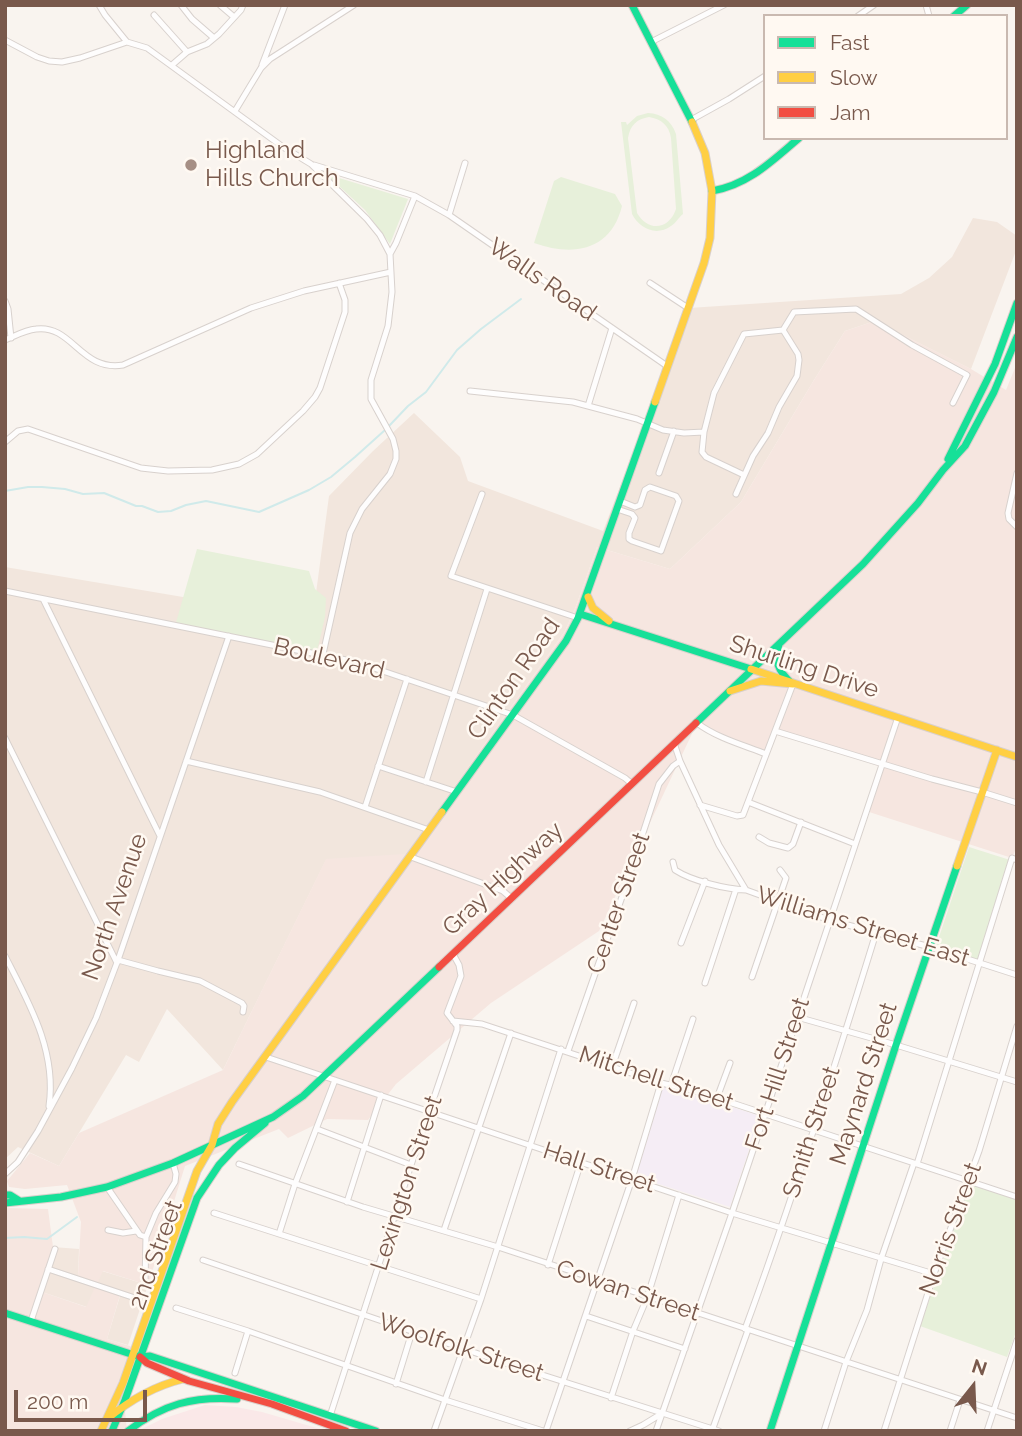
<!DOCTYPE html>
<style>
body{margin:0}
#map{position:relative;width:1022px;height:1436px;overflow:hidden;background:#f9f4ef;font-family:Raleway,sans-serif}
canvas{display:block}
.frame{position:absolute;inset:0;border:7px solid #79594c;pointer-events:none}
.legend{position:absolute;left:763px;top:14px;width:245px;height:126px;box-sizing:border-box;background:#fff9f2;border:2px solid #c9b9b0;margin:0;padding:9px 12px;list-style:none;font-size:21px;color:#79594c}
.legend li{display:flex;align-items:center;gap:14px;height:35px}
.legend b{width:35px;border:2px solid #c9b9b0}
.north{position:absolute;left:938px;top:1352px;width:70px;height:70px;-webkit-text-stroke:5px #fff9f2;paint-order:stroke;rotate:18deg;font-size:19px;font-weight:700;line-height:28px;text-align:center;color:#79594c}
.north::after{content:'';display:block;margin:auto;width:24px;height:32px;background:#79594c;clip-path:polygon(50% 0,100% 100%,50% 72%,0 100%)}
.scale{position:absolute;left:14px;top:1390px;width:133px;height:32px;box-sizing:border-box;border:4px solid #79594c;border-top:0;padding-left:9px;font-size:21px;line-height:24px;white-space:nowrap;color:#79594c;-webkit-text-stroke:5px #fff9f2;paint-order:stroke}
</style>
<div id="map">
<canvas width="1022" height="1436"></canvas>
<div class="frame"></div>
<ul class="legend">
<li><b style="height:9px;background:#16e098"></b>Fast</li>
<li><b style="height:9px;background:#ffcf43"></b>Slow</li>
<li><b style="height:9px;background:#f24e42"></b>Jam</li>
</ul>
<div class="north">N</div>
<div class="scale">200 m</div>
</div>
<script>
const g = document.querySelector('canvas').getContext('2d');
g.lineJoin = 'round';
function fillPath(path, color) {
  g.fillStyle = color;
  g.fill(path, 'evenodd');
}
function strokePath(path, color, width, dash) {
  g.strokeStyle = color;
  g.lineWidth = width;
  g.lineCap = dash ? 'butt' : 'round';
  g.setLineDash(dash || []);
  g.stroke(path);
}
function drawText(font, color, halo, rows, align = 'center') {
  g.font = font + ' Raleway,sans-serif';
  g.lineWidth = 5;
  g.setLineDash([]);
  g.textBaseline = 'middle';
  g.strokeStyle = halo;
  g.fillStyle = color;
  for (const [text, x, y, turn = 0] of rows) {
    g.save();
    g.translate(x, y);
    g.rotate((+turn || 0) * Math.PI / 180);
    g.textAlign = isNaN(turn) ? turn : align;
    if (halo) g.strokeText(text, 0, 0);
    g.fillText(text, 0, 0);
    g.restore();
  }
}
const residential = new Path2D(`
 M973 218 997 222 1017 236V248L971 369 875 321 845 331 814 380 741 502 670 569 597 547 576 606 565 631 406 855 326 860 223 1070 167 1009 139 1062 126 1055 59 1166 18 1147 5 1159V567L183 597 312 623 329 496 373 451 414 413 460 457 468 481 603 531 689 308 901 294 929 278 952 257Z
 M53 1247 79 1249 78 1276 102 1271 148 1285 128 1345 107 1339 120 1296 87 1307 39 1291Z`);
const commercial = new Path2D(`
 M875 321 971 369 1006 390 1017 363V846L1012 858 866 811 882 764 776 731 766 754 717 735 697 723 599 931 491 1003 396 1084 368 1120 327 1119 288 1138 279 1129 185 1166 148 1285 103 1271 98 1282 78 1276 81 1222 67 1185 25 1189 9 1187 7 1181 30 1153 59 1166 79 1133 223 1070 326 859 406 854 565 631 576 606 597 547 670 569 741 502 814 380 845 331Z
 M5 1208 48 1209 53 1247 39 1291 86 1307 95 1287 120 1295 107 1339 133 1347 122 1381 127 1431H5Z`);
const education = new Path2D(`
 M663 1085 760 1116 730 1207 634 1176Z`);
const medical = new Path2D(`
 M205 1405 236 1407 262 1412 327 1431H138L162 1419Z`);
const green = new Path2D(`
 M648 113C662 114 671 120 676 134L683 214C678 218 676 223 671 226 656 237 639 228 632 214L621 122H626L627 125 637 116ZM649 117C661 119 669 125 671 138L676 209C669 230 648 232 637 213L628 138C630 125 637 119 649 117Z
 M326 174 408 199 390 244 365 210Z
 M561 177 615 194 622 206C611 251 573 257 534 243L554 181Z
 M197 549 309 571 315 589 326 598 325 617 317 651 175 626Z
 M969 847 1010 860 979 960 936 946Z
 M970 1184 1017 1199V1329L1007 1357 920 1326Z`);
const stream = new Path2D(`
 M389 426 408 406 426 392 457 350 481 329 521 299
 M5 491 28 487H42L65 489 83 494 104 493 136 506H142L158 512 171 511 186 505 206 501 259 512 309 490 331 477 355 457 385 430
 M5 1238 24 1237 47 1239 77 1217`);
const street = new Path2D(`
 M99 5 105 15 127 42
 M181 5 192 19 214 38
 M220 5 234 17
 M926 5 929 16
 M154 15 187 52
 M858 16 874 5
 M5 40 37 57 49 61 62 62 80 58 127 42 147 48 283 147 311 164 367 219 380 235 390 254 392 292 388 326 371 380V399L393 439 396 451V459L390 474 362 509 350 533 323 654
 M651 42 724 5
 M172 65 187 52 207 44 219 34 241 10 243 5
 M262 65 285 5
 M235 111 261 68 270 59 354 5
 M691 120 729 99 765 76
 M314 165 415 196 449 215 667 366
 M449 215 465 163
 M390 254 396 243 415 196
 M650 283 688 308
 M5 301 8 309 11 338
 M5 340C15 336 25 330 36 329 72 324 81 372 123 365L251 308 304 291 391 272
 M470 391 573 402 637 419 663 430 684 433 704 432
 M588 406 612 328
 M5 442 18 431 28 429 141 468 168 471 212 470 239 464 257 454 303 411 315 397 320 388 345 312V300L339 283
 M659 473 674 431
 M1017 473 1008 513 1009 519 1017 527
 M744 475 706 457 702 452 704 432 714 393 744 334 783 330 794 312 856 309 912 345 967 375 953 403
 M482 494 451 576 578 618
 M736 494 753 456 768 433 779 407 797 376 799 360 798 354 783 330
 M617 509 632 514 635 518 629 533V539L632 541 661 551 679 501 676 496 650 487 645 490 640 505 635 507 620 501
 M5 591 356 662 513 715 625 778 632 784
 M43 599 160 836
 M697 723C717 738 743 745 766 754
 M775 731 932 779 982 792 1017 803
 M5 738 117 963
 M674 743 680 761 719 845 746 890 829 920 930 947 1017 975
 M186 761 320 792 429 830
 M378 766 457 792
 M426 782 487 589
 M748 802 855 844
 M700 805 737 816 743 815 793 684
 M365 807 407 679
 M759 837 769 843 788 848 793 844 801 822
 M411 857 503 891 511 898
 M673 862 675 870C692 881 725 889 746 890
 M681 943 705 881
 M5 956C29 1003 57 1051 49 1106
 M118 960 158 971 200 981 242 1003 244 1006 243 1012
 M752 977 786 878 780 870
 M705 983 736 889
 M797 1017 896 1045 1017 1082
 M453 1021 482 1024 661 1083 692 1090 726 1101 1017 1197
 M568 1051 623 894 659 784 673 766 680 761
 M266 1057 732 1213 934 1274
 M612 1067 634 1003
 M671 1085 693 1019
 M717 1098 730 1063
 M317 1129 411 1165
 M239 1164 363 1207 498 1247 1017 1418
 M917 1164 1012 858 1017 860
 M5 1174 18 1162 38 1131 72 1068 96 1018 118 960 229 636
 M107 1187 140 1235 146 1237
 M347 1202 381 1095
 M214 1213 481 1299
 M108 1230 123 1233 136 1231
 M444 1230 511 1033
 M279 1234 295 1184 335 1080
 M203 1260 514 1366 719 1431
 M548 1265 581 1162
 M48 1269 132 1297
 M145 1281 146 1237 156 1213 175 1182 176 1174 173 1163
 M176 1308 248 1331 445 1400 543 1431
 M586 1316 685 1349
 M31 1321 55 1249
 M745 1329C793 1199 835 1066 876 933
 M235 1373 248 1331
 M396 1384 412 1332
 M611 1398 633 1331 647 1298 679 1195
 M330 1416 411 1165 457 1030V1026L447 1013 461 976 459 965 453 954
 M713 1428 748 1330
 M434 1431 481 1299 561 1049
 M546 1431 632 1179 661 1083
 M630 1431 643 1425 661 1414
 M656 1431 732 1213 898 717
 M824 1431 846 1362 867 1310 881 1259 914 1163
 M884 1431 934 1274 979 1151 1017 1026
 M950 1431 960 1400
 M987 1431 1017 1340`);
const fast = new Path2D(`
 M632 5 692 122
 M954 16 967 5
 M712 191C748 185 772 161 799 138
 M948 459 995 364 1017 303
 M580 614 751 669
 M779 644C774 662 778 670 791 683
 M696 723 863 564 918 503 943 470 965 446 994 392 1017 337
 M442 812 566 641 578 618 655 402
 M5 1195H10L18 1200
 M5 1203 61 1197 107 1187 173 1163 273 1117 303 1096 439 967
 M5 1313 140 1357 150 1356 376 1431
 M112 1431 125 1400 197 1198 219 1165 235 1148 265 1123
 M128 1431C163 1404 193 1396 237 1399
 M770 1431 896 1045 957 866`);
const slow = new Path2D(`
 M655 402 704 263 710 238 712 191 705 153 692 122
 M588 597 593 608 609 621
 M751 669 1017 757
 M730 691 761 681 793 684
 M957 866 997 750
 M212 1145 218 1124 232 1102 442 812
 M107 1419C130 1400 154 1386 183 1379
 M101 1431 123 1383 197 1171 212 1145`);
const jam = new Path2D(`
 M439 967 696 723
 M140 1357 147 1363 189 1381 272 1404 346 1431`);
const markers = [
 [191,165,7,"#a68f85"]
];
const poiNames = [
 ["Highland",205,151],
 ["Hills Church",205,179]
];
const streetNames = [
 ["Walls Road",542,280,35],
 ["Boulevard",329,659,13],
 ["Shurling Drive",804,667,18],
 ["Clinton Road",514,679,-55],
 ["Gray Highway",503,879,-43],
 ["Center Street",619,903,-71],
 ["North Avenue",115,907,-71],
 ["Williams Street East",863,927,17],
 ["Fort Hill Street",778,1074,-72],
 ["Mitchell Street",656,1079,18],
 ["Maynard Street",864,1084,-72],
 ["Smith Street",812,1132,-72],
 ["Hall Street",599,1168,18],
 ["Lexington Street",407,1183,-72],
 ["Norris Street",951,1229,-70],
 ["2nd Street",156,1255,-70],
 ["Cowan Street",628,1291,18],
 ["Woolfolk Street",461,1348,18]
];
fillPath(residential, '#f2e6dd');
fillPath(commercial, '#f6e6e0');
fillPath(education, '#f5edf5');
fillPath(medical, '#fae8e8');
fillPath(green, '#e7f0da');
strokePath(stream, '#d0eaea', 2);
strokePath(street, '#d8d1cd', 7);
strokePath(fast, '#d9d0cb', 9);
strokePath(slow, '#d9d0cb', 9);
strokePath(jam, '#d9d0cb', 9);
strokePath(street, '#fefdfd', 5);
strokePath(fast, '#16e098', 7);
strokePath(slow, '#ffcf43', 7);
strokePath(jam, '#f24e42', 7);
for (const [x, y, r, color] of markers) {
  const dot = new Path2D();
  dot.arc(x, y, r, 0, 2 * Math.PI);
  g.fillStyle = color;
  g.fill(dot);
  strokePath(dot, '#fff9f2', 2.5);
}
drawText('24px', '#79594c', '#fff9f2', poiNames, 'left');
drawText('24px', '#79594c', '#fff9f2', streetNames);
</script>
